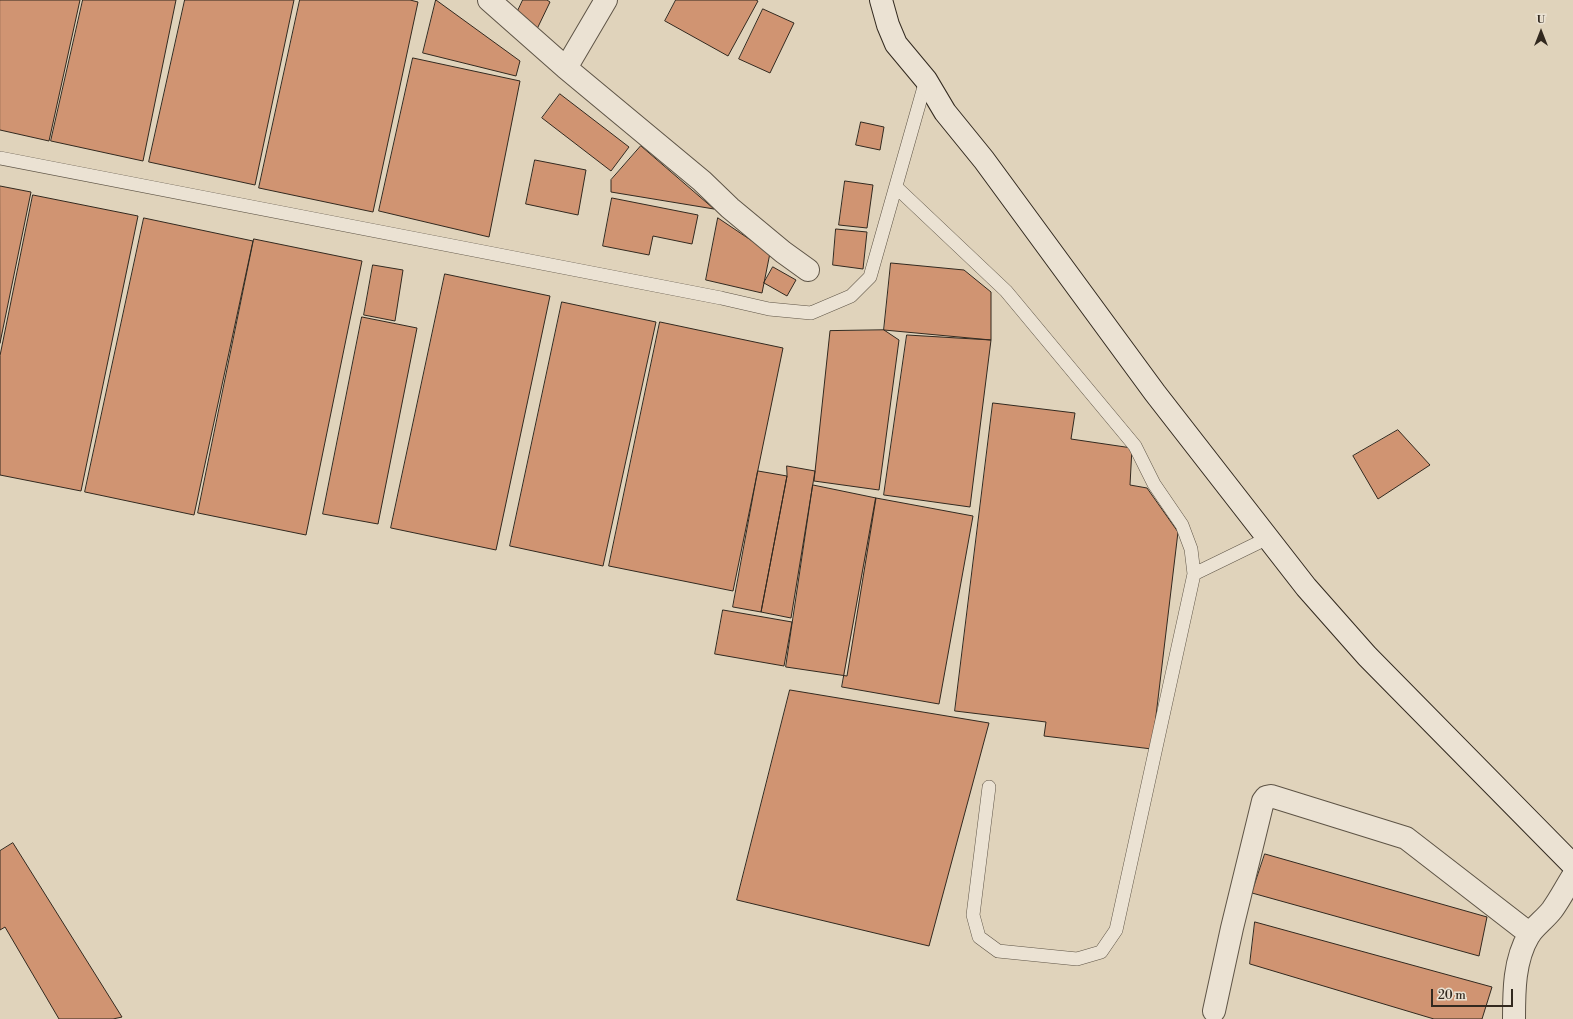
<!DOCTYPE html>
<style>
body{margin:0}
#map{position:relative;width:1573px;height:1019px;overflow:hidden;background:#e0d3bb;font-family:"Libre Bodoni",serif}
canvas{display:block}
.north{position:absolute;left:1521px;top:12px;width:40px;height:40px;-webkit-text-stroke:3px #ebe2d3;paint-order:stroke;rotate:0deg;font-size:11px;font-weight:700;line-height:16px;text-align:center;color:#32291f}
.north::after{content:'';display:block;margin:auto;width:14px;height:18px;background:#32291f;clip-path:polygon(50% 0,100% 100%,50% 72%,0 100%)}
.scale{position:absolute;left:1431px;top:989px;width:82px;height:18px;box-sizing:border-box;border:2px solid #32291f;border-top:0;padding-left:5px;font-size:12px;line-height:14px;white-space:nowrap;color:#32291f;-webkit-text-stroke:3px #ebe2d3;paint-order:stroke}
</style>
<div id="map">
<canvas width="1573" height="1019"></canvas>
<div class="north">U</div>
<div class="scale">20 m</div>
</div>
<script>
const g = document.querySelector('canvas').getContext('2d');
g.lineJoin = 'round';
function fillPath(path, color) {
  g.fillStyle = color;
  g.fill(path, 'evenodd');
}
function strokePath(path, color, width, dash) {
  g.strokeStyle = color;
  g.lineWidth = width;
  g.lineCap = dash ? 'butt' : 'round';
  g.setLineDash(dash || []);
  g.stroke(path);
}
const building = new Path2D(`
 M0 0H80L49 141 0 130Z
 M83 0H176L143 161 51 141Z
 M185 0H294L255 185 149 162Z
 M300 0H410L418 2 373 212 259 188Z
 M436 0 520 61 516 76 423 53Z
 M523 0H547L550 2 537 29 515 17Z
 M676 0H756L758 1 728 56 665 21Z
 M763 9 794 23 770 73 739 59Z
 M413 58 520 81 489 237 379 211Z
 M560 94 629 147 611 171 542 118Z
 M861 122 884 127 880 150 856 145Z
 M641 146 714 209 611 192V180Z
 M535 160 586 170 578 215 526 204Z
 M845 181 873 185 867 228 839 225Z
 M0 186 31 192 0 343Z
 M33 195 138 216 81 491 0 475V356Z
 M612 198 698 215 692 244 653 236 649 255 603 246Z
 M144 218 253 241 194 515 85 492Z
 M718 218 770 253 762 293 706 280Z
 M836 229 867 232 863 269 833 265Z
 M254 239 362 261 306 535 198 513Z
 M891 263 964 270 991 292V340L884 330Z
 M373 265 403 270 395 321 364 315Z
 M773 267 796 280 787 296 764 283Z
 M445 274 550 296 496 550 391 528Z
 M562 302 656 322 603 566 510 546Z
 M362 317 417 328 378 524 323 514Z
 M660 322 783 348 733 591 609 566Z
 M884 330 899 340 879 490 814 481 830 331Z
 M907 335 991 340 970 507 884 495Z
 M993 403 1075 413 1071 439 1132 448 1130 485 1147 488 1178 532 1152 749 1044 736 1046 722 955 711Z
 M1398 430 1430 465 1378 499 1353 456Z
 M787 466 815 471 791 618 761 612 787 476Z
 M758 471 787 476 761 612 733 607Z
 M813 485 876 498 847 676 786 667Z
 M876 498 973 516 939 704 842 687Z
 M723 610 792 622 784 666 715 654Z
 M790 690 989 723 929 946 737 900Z
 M13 843 122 1017 113 1019H59L5 927 0 930V851Z
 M1265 854 1487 917 1479 956 1252 893Z
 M1255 922 1492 987 1482 1019H1434L1250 964Z`);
const lane = new Path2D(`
 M0 158 721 298 769 309 811 313 851 296 870 277 926 80
 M896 187 1006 291 1135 446 1154 484 1182 525 1191 549 1194 574 1116 930 1101 952 1077 959 998 951 979 937 973 915 989 787
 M1194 574 1268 538`);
const street = new Path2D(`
 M489 0 566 68 702 181 730 208 783 252 808 270
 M566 68 606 0
 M1214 1011 1232 928 1263 801 1266 797 1271 796 1406 838 1530 934
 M1514 1019C1514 991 1514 960 1529 935 1535 926 1545 919 1552 910 1560 899 1566 887 1573 876`);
const secondary = new Path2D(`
 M881 0 888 25 896 44 926 80 945 112 984 160 1155 393 1306 587 1367 656 1573 865`);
fillPath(building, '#d09472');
strokePath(building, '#32291f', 1);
strokePath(lane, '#5e5446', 14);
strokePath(street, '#5e5446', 24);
strokePath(secondary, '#32291f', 24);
strokePath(lane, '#ebe2d3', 13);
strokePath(street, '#ebe2d3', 22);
strokePath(secondary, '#ebe2d3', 22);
</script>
